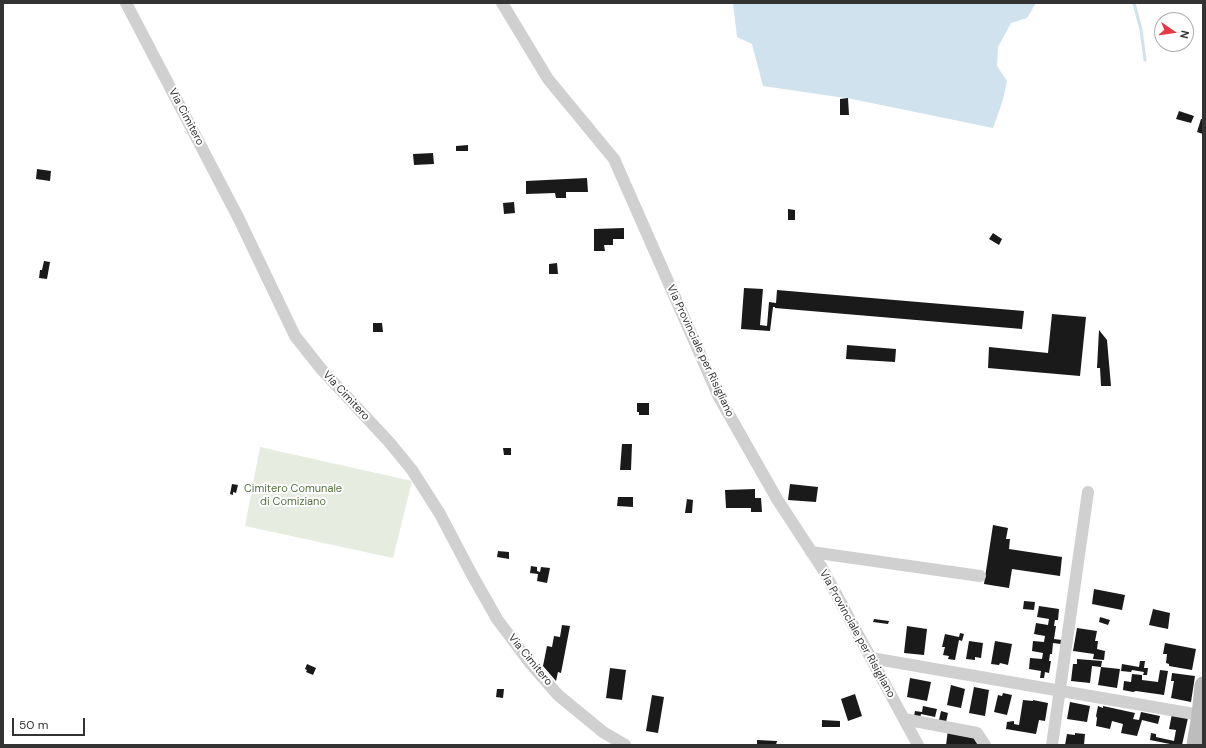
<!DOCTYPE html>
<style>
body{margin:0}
#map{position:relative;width:1206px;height:748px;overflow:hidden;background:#fff;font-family:"DM Sans",sans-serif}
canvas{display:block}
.frame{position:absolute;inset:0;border:4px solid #333;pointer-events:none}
.north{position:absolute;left:1154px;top:12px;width:40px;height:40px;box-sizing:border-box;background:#fff;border:1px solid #adadad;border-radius:50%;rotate:103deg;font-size:11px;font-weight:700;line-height:16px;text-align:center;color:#333}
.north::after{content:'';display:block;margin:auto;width:14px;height:18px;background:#e63946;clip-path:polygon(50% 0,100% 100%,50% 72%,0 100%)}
.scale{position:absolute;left:12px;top:718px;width:73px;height:18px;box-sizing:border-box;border:2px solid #333;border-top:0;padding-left:5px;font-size:12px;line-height:14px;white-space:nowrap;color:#333;-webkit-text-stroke:3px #fff;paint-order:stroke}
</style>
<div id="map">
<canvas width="1206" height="748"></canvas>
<div class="frame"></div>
<div class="north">N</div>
<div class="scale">50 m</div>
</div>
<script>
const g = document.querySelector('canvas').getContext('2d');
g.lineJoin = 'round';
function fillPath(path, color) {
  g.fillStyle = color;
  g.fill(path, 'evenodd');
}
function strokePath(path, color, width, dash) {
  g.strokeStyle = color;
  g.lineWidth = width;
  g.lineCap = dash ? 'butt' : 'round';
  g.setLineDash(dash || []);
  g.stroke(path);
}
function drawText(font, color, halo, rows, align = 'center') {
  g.font = font + ' "DM Sans",sans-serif';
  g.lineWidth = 4;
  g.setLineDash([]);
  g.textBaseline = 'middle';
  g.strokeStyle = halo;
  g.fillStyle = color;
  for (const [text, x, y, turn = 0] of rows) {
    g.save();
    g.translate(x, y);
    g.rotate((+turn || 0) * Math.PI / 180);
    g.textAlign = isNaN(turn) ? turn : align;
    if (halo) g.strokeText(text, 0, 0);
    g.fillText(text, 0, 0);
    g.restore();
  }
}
const green = new Path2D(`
 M260 447 412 481 393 558 245 526Z`);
const water = new Path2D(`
 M733 3H1036L1027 18 1011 23 998 47 997 66 1007 81 1003 100 993 128 852 99 763 86 752 44 737 37Z`);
const stream = new Path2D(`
 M1134 3 1141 30 1145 60`);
const building = new Path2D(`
 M848 98 849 115H840V99Z
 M1179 111 1194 116 1191 123 1176 119Z
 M1201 119H1203V134L1197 132Z
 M468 145V151H456V146Z
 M433 153 434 164 414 165 413 154Z
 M37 169 51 171 50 181 36 179Z
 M587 178 588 192H566V198H556L555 193 526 194V181Z
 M514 202 515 213 504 214 503 203Z
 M788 209 795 210V220H788Z
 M624 228V239H613V245H604L605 251H594V229Z
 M993 233 1002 239 999 245 989 239Z
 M44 261 50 262 47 279 39 278 40 270H42Z
 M557 263 558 274H549V264Z
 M744 288 763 289 760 325 767 326 769 302 776 303 777 290 1024 311 1022 329 775 308V307H773L770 331 741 329Z
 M1052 314 1086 317 1080 376 988 368 989 347 1048 353Z
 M373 323H382L383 332H373Z
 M1099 330 1107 340 1111 386H1101L1100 368H1097Z
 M847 345 896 349 895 362 846 359Z
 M637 403H649V415H639V412H637Z
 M622 444H632L631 470H620Z
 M503 448H511V455H504Z
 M232 484 238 485 236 493 233 492V495L230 494Z
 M790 484 818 487 816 502 788 500Z
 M755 489V498H761L762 512H751V508H726L725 490Z
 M618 497H633V507L617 506Z
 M687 499 693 500 692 513H685Z
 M993 525 1008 528 1006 539H1010L1009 549 1062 557 1060 576 1012 569 1009 588 984 584Z
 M498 551 509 552V559L497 557Z
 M531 566 537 567V571L540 572 541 567 550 568 547 583 537 581 538 574 530 573Z
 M1094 589 1125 595 1122 610 1092 604Z
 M1024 601 1035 602 1034 610 1023 609Z
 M1039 606 1059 609 1058 620H1055L1054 626H1056L1054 639 1062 640 1061 644 1053 643 1052 654H1050L1049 661H1051L1049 673 1045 672 1044 678H1040L1041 671 1029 669 1030 658 1042 659 1043 653 1032 651 1033 641 1044 642 1045 636 1034 634 1036 623 1048 625 1049 619 1037 617Z
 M1153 609 1170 613 1168 629 1149 625Z
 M1100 617 1110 620 1108 625 1099 622Z
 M874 619 889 621 888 624 873 622Z
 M562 625 570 626 561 673 558 672 556 681 543 666 547 646 552 647 554 636 560 637Z
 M907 626 927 629 924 655 904 653Z
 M1077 628 1097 631 1095 641H1098L1097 649 1105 651 1104 660 1093 659 1094 654 1073 651Z
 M960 633 964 634 962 641 959 640 955 660 948 659 949 656 943 655 945 647H942L945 634 959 637Z
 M969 641 983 643 981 658 975 657V660L966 659Z
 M995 641 1012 644 1008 665 1000 663 999 665 991 664Z
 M1165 643 1196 649 1192 670 1169 666V664L1166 663 1167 654H1163Z
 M1077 659 1102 661 1101 667 1120 669 1117 688 1098 685 1101 667 1092 666 1090 683 1071 681 1073 664H1077Z
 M1140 661H1145L1144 668H1148L1147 675H1143L1144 672 1132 670 1131 672 1121 671 1122 664 1139 667Z
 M307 664 316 668 313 675 306 672 307 670 305 669Z
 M610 668 626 670 622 700 606 698Z
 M1160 670 1168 671 1164 695 1136 691 1133 692 1123 690 1124 681 1131 682 1132 674 1142 675V680L1158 682Z
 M1172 673 1195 676 1191 702 1171 698 1174 681H1171Z
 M910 678 931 682 927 701 907 697Z
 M951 685 965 689 961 708 947 705Z
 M974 687 989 690 985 716 969 713Z
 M497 689H504L503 698 496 697Z
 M1003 693 1012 695 1007 715 994 712 998 695 1002 696Z
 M855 694 862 716 848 721 841 699Z
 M652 695 664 697 658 733 646 731Z
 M1023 700 1033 701V700L1048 703 1045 721 1039 720 1036 734 1006 729 1007 722 1014 721V724L1019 725Z
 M1070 702 1090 706 1087 722 1067 719Z
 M923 706 937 709 935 717 921 714 920 718 914 716 915 711 922 712Z
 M1098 706 1103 708V706L1135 713 1133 719 1139 720 1141 712 1160 716 1158 724 1142 720 1137 736 1121 733 1123 724 1112 721 1110 729 1096 726 1097 718 1096 716Z
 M941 711 948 713 946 722 939 720Z
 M1172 714 1188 718 1182 745H1175L1150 740 1151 733 1156 734V737L1174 741 1176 730 1169 729Z
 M822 720 840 721V727H822Z
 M948 730 958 731V735L980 739 979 745H946Z
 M1075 733 1085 734 1084 745H1065L1067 734 1075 735Z
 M757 740 777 741 776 745H757Z`);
const street = new Path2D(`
 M126 3 239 219 295 336 322 370 390 443 412 470 440 514 471 573 497 619 530 663 558 695 603 732 625 745
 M502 3 548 79 614 159 719 397 777 499 822 568 918 745
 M811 552 980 576
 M871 658 1200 715
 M904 719 977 733 985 745
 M1052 745 1088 492`);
const secondary = new Path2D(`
 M1195 745 1200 715 1203 685`);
const streetNames = [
 ["Via Cimitero",186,117,62],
 ["Via Provinciale per Risigliano",700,351,65],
 ["Via Cimitero",346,396,47],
 ["Via Provinciale per Risigliano",857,634,61],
 ["Via Cimitero",530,660,51]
];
const parkNames = [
 ["Cimitero Comunale",293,489],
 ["di Comiziano",293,502]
];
fillPath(green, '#e6ecdf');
fillPath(water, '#cfe2ee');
strokePath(stream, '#cfe2ee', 3);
fillPath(building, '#1a1a1a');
strokePath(street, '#d0d0d0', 12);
strokePath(secondary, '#bdbdbd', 17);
drawText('11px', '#333', '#fff', streetNames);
drawText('11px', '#56703f', '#fff', parkNames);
</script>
